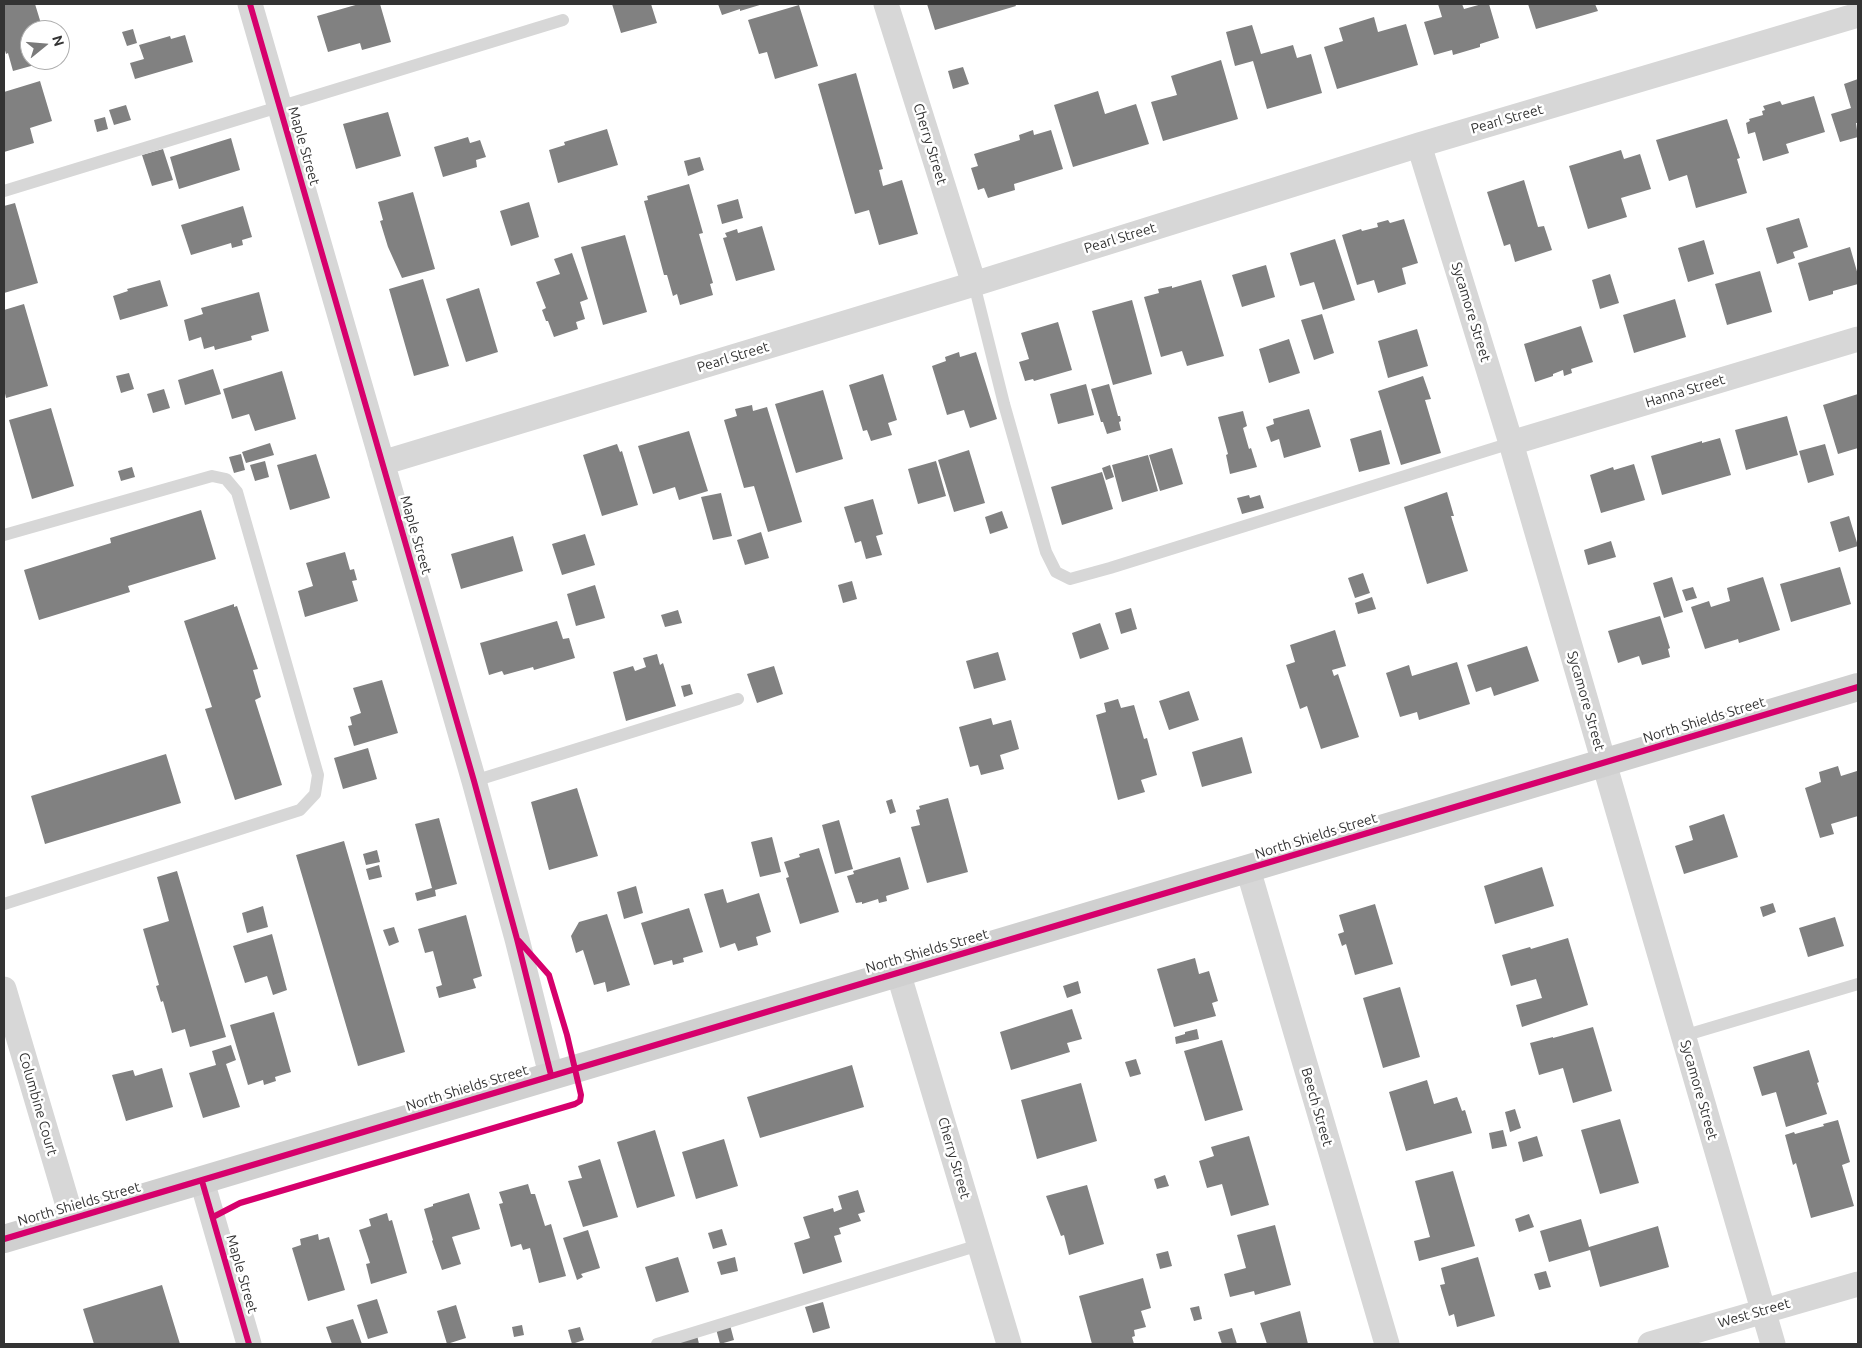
<!DOCTYPE html>
<style>
body{margin:0}
#map{position:relative;width:1862px;height:1348px;overflow:hidden;background:#fff;font-family:Ubuntu,sans-serif}
canvas{display:block}
.frame{position:absolute;inset:0;border:5px solid #333;pointer-events:none}
.north{position:absolute;left:20px;top:20px;width:50px;height:50px;box-sizing:border-box;background:#fff;border:1px solid #adadad;border-radius:50%;rotate:73deg;font-size:14px;font-weight:700;line-height:20px;text-align:center;color:#333}
.north::after{content:'';display:block;margin:auto;width:18px;height:22px;background:#7a7a7a;clip-path:polygon(50% 0,100% 100%,50% 72%,0 100%)}
</style>
<div id="map">
<canvas width="1862" height="1348"></canvas>
<div class="frame"></div>
<div class="north">N</div>
</div>
<script>
const g = document.querySelector('canvas').getContext('2d');
g.lineJoin = 'round';
function fillPath(path, color) {
  g.fillStyle = color;
  g.fill(path, 'evenodd');
}
function strokePath(path, color, width, dash) {
  g.strokeStyle = color;
  g.lineWidth = width;
  g.lineCap = dash ? 'butt' : 'round';
  g.setLineDash(dash || []);
  g.stroke(path);
}
function drawText(font, color, halo, rows, align = 'center') {
  g.font = font + ' Ubuntu,sans-serif';
  g.lineWidth = 5;
  g.setLineDash([]);
  g.textBaseline = 'middle';
  g.strokeStyle = halo;
  g.fillStyle = color;
  for (const [text, x, y, turn = 0] of rows) {
    g.save();
    g.translate(x, y);
    g.rotate((+turn || 0) * Math.PI / 180);
    g.textAlign = isNaN(turn) ? turn : align;
    if (halo) g.strokeText(text, 0, 0);
    g.fillText(text, 0, 0);
    g.restore();
  }
}
const building = new Path2D(`
 M4 4H35L43 30H30V60L49 61 13 71 8 53 6 54 4 47Z
 M359 4H380L391 42 362 50 360 43 328 52 317 16Z
 M612 4H651L657 23 621 33Z
 M718 4H763L740 11V9L722 15Z
 M927 4H1015L1016 6 935 30Z
 M1438 4H1462L1464 9 1482 4H1489L1499 38 1480 44V47L1453 55 1452 50 1434 55 1424 22 1442 17Z
 M1528 4H1595L1598 11 1536 29Z
 M799 5 818 66 775 79 767 52 759 54 748 20Z
 M1374 17 1378 32 1406 24 1418 65 1337 89 1324 47 1343 41 1339 28Z
 M1252 25 1261 54 1293 45 1297 58 1311 54 1322 93 1267 109 1253 61 1235 66 1226 32Z
 M133 29 137 43 127 46 122 32Z
 M185 35 193 62 135 79 130 63 144 59 139 45 170 36 171 39Z
 M1221 60 1238 119 1163 141 1151 102 1177 95 1171 76Z
 M963 67 969 84 953 89 948 71Z
 M856 73 883 169 879 170 883 186 902 180 918 234 879 245 869 210 855 214 818 84Z
 M1858 79V123H1856L1858 137 1840 142 1831 114 1851 108 1844 84Z
 M40 81 52 121 30 128 34 143 4 152V92Z
 M1098 91 1105 114 1136 104 1149 144 1073 167 1054 105Z
 M1814 96 1825 132 1786 144 1789 153 1763 161 1755 132 1748 134 1746 123 1750 121 1749 119 1763 115 1762 111 1765 110 1763 106 1780 101 1782 105Z
 M126 105 131 120 114 125 109 110Z
 M388 112 401 156 356 169 343 124Z
 M105 117 108 129 97 132 94 120Z
 M1727 119 1740 158 1737 159 1747 193 1696 208 1687 175 1669 181 1656 140Z
 M607 129 618 165 558 183 549 150 565 145 564 142Z
 M1033 130 1034 135 1051 130 1063 169 1014 184 1015 190 988 198 984 188 978 190 971 168 978 166 974 154 1020 140 1019 135Z
 M468 137 470 143 480 140 486 157 476 160 477 167 443 177 434 147Z
 M231 138 240 170 179 189 170 157Z
 M163 149 173 180 152 186 142 155Z
 M1621 150 1624 159 1640 154 1651 189 1621 198 1627 217 1588 229 1569 166Z
 M700 157 704 170 688 176 684 161Z
 M1524 180 1538 227 1544 226 1552 250 1515 262 1510 244 1504 246 1487 192Z
 M689 184 703 233 699 234 713 283 710 284 713 295 680 305 677 294 673 296 667 275H664L644 201 648 200 647 196Z
 M413 192 435 269 402 278 388 247 380 221 383 220 378 202Z
 M738 199 743 218 722 224 717 205Z
 M529 202 539 237 511 246 500 211Z
 M15 203 38 283 4 293V206Z
 M243 206 252 237 242 240 243 245 232 248 231 243 191 255 181 225Z
 M1799 218 1808 247 1793 252 1795 258 1777 264 1766 228Z
 M1404 219 1418 263 1402 268 1406 284 1378 293 1374 280 1357 285 1342 235 1361 229 1362 231 1378 227 1377 223 1388 220 1390 223Z
 M762 226 775 270 736 281 723 238 727 237 725 233 737 229 738 233Z
 M625 235 647 312 603 325 581 247Z
 M1335 239 1355 300 1323 310 1314 282 1300 286 1290 253Z
 M1704 240 1714 274 1688 282 1678 248Z
 M1850 247 1858 275V284L1833 291V294L1809 301 1798 263Z
 M572 253 588 299 580 302 585 319 576 322 578 329 554 337 548 321H546L542 310 546 308 536 282 560 274 554 259Z
 M1266 265 1275 297 1242 307 1232 275Z
 M1760 271 1772 312 1727 325 1715 284Z
 M1610 274 1619 303 1600 309 1592 280Z
 M423 279 449 366 414 376 389 289Z
 M160 280 168 306 120 320 113 296 128 291 127 289Z
 M1201 280 1224 356 1187 366 1182 351 1161 357 1144 297 1159 293 1158 289 1172 286V288Z
 M479 288 498 352 466 362 446 299Z
 M259 292 269 331 251 336 252 340 215 350 214 346 204 349 201 337 189 341 184 320 203 314 201 308Z
 M1675 299 1686 337 1634 353 1623 315Z
 M1132 300 1152 374 1113 385 1092 311Z
 M24 304 48 386 6 398 4 389V310Z
 M1322 314 1334 353 1314 360 1301 320Z
 M1058 322 1072 370 1034 381 1033 379 1025 381 1019 362 1029 359 1021 333Z
 M1581 326 1593 362 1571 369 1572 373 1564 376 1563 370 1553 374V376L1535 382 1524 344Z
 M1417 329 1428 366 1388 378 1378 341Z
 M1289 339 1300 373 1269 383 1259 349Z
 M959 352 960 357 976 352 997 419 970 428 964 410 947 415 932 366 946 361 945 357Z
 M213 369 221 394 185 405 178 380Z
 M282 371 296 419 255 431 249 414 232 419 223 389Z
 M129 373 134 389 121 393 116 376Z
 M883 374 897 420 888 423 892 435 871 441 867 430 863 431 849 385Z
 M1423 376 1431 399 1425 400 1441 453 1401 465 1378 391Z
 M1086 384 1094 415 1058 424 1050 394Z
 M1109 384 1118 416H1120L1121 421 1119 422 1121 430 1107 434 1103 422H1101L1091 389Z
 M164 389 170 408 153 413 147 394Z
 M823 390 843 459 796 473 775 404Z
 M1858 394V448L1838 454 1823 405Z
 M752 405 753 411 767 407 802 522 768 532 754 486 744 488 724 420 737 416 735 409Z
 M51 408 74 486 32 499 9 420Z
 M1309 409 1321 447 1284 458 1279 439 1271 442 1266 427 1274 424 1273 419Z
 M1243 411 1247 426 1243 428 1249 449 1251 448 1257 467 1230 474 1226 455 1228 454 1218 417Z
 M1787 416 1798 455 1746 470 1735 430Z
 M1381 430 1390 464 1359 472 1350 439Z
 M689 431 708 491 679 500 675 487 653 494 638 446Z
 M1720 438 1731 475 1662 495 1651 456 1702 441V443Z
 M270 443 274 455 246 463 242 452Z
 M617 444 620 452 622 451 638 505 602 516 583 455Z
 M1825 444 1834 475 1808 483 1799 451Z
 M1172 448 1183 484 1160 491 1149 455Z
 M969 450 985 503 954 512 938 460Z
 M241 454 245 470 234 473 229 457Z
 M316 454 330 498 290 510 277 465Z
 M1148 455 1158 491 1122 502 1112 465Z
 M265 461 269 477 255 481 250 465Z
 M936 461 946 496 918 504 908 469Z
 M1634 464 1645 500 1601 513 1590 475 1613 467 1614 470Z
 M1110 465 1114 477 1106 480 1102 468Z
 M132 467 135 477 121 481 118 471Z
 M1102 472 1113 509 1062 525 1051 487Z
 M1447 492 1454 516H1451L1468 571 1427 584 1404 507Z
 M721 493 732 536 713 540 701 497Z
 M1249 495 1250 498 1260 495 1264 508 1242 514 1237 498Z
 M873 499 883 534 876 536 882 555 866 559 861 541 855 543 844 507Z
 M201 510 216 559 128 586 130 592 39 620 24 570 111 543 110 538Z
 M1002 511 1008 528 990 534 985 517Z
 M1849 516 1858 546 1839 552 1830 522Z
 M761 532 769 558 745 565 737 540Z
 M585 534 595 565 562 575 552 544Z
 M513 536 523 571 461 589 451 554Z
 M1611 541 1616 557 1588 565 1584 550Z
 M345 552 350 570 354 569 357 580 352 581 358 601 305 617 298 591 313 586 306 563Z
 M1840 567 1851 604 1791 622 1780 584Z
 M1363 573 1370 593 1355 598 1348 578Z
 M1672 577 1683 612 1664 618 1653 583Z
 M1763 577 1780 630 1739 643 1738 639 1705 649 1691 607 1709 601 1711 607 1730 601 1727 588Z
 M852 581 857 599 843 603 838 585Z
 M595 585 605 618 576 626 567 594Z
 M1693 587 1697 598 1686 601 1682 590Z
 M1372 597 1376 609 1358 614 1355 603Z
 M234 604V607L237 606 258 669 253 670 261 697 255 700 282 785 235 800 205 709 212 707 184 621Z
 M1131 608 1137 629 1121 634 1115 613Z
 M678 610 682 623 665 627 661 615Z
 M1660 616 1670 648 1668 649 1670 657 1642 665 1639 656 1618 663 1608 631Z
 M557 621 563 639 569 638 575 658 534 670 533 667 504 675 502 671 489 675 480 643Z
 M1100 623 1109 649 1080 659 1072 633Z
 M1335 630 1346 666 1332 670 1334 676 1338 674 1359 737 1321 749 1307 706 1300 709 1286 665 1295 662 1290 645Z
 M1527 646 1539 681 1494 696 1491 687 1476 692 1467 665Z
 M998 652 1006 680 974 689 966 661Z
 M657 654 660 665 663 663 676 706 626 721 613 672 633 666 635 671 646 667 643 658Z
 M1457 662 1470 704 1419 720 1417 712 1400 717 1386 673 1409 665 1412 676Z
 M774 666 783 694 757 703 747 674Z
 M382 680 398 733 354 746 348 726 352 725 350 717 361 713 353 688Z
 M690 684 693 694 684 697 681 686Z
 M1189 691 1199 720 1169 730 1159 701Z
 M1118 699 1121 708 1134 705 1144 739 1147 738 1157 775 1141 780 1145 792 1118 800 1096 715 1106 712 1104 703Z
 M991 718 993 725 1011 720 1019 749 1000 755 1004 769 981 775 978 765 970 767 959 727Z
 M1242 737 1252 773 1202 787 1192 752Z
 M368 748 377 779 343 789 334 758Z
 M166 754 181 803 45 844 31 796Z
 M1838 766 1841 776 1857 771 1858 816 1831 824 1834 834 1820 838 1805 788 1821 782 1819 772Z
 M577 788 598 856 549 870 531 802Z
 M948 798 968 872 927 883 911 827 920 825 916 810 920 809 919 806Z
 M892 799 896 812 890 814 886 801Z
 M1724 814 1738 857 1684 874 1675 846 1693 840 1689 826Z
 M439 818 457 884 435 890 436 896 417 901 415 893 432 888 415 824Z
 M839 820 853 869 835 874 822 825Z
 M772 837 781 872 760 877 751 842Z
 M344 841 405 1052 358 1066 296 855Z
 M819 848 839 912 800 924 786 878 789 877 784 862 800 857 799 854Z
 M377 850 380 862 366 865 363 854Z
 M900 857 909 889 886 896 887 901 879 903 878 899 862 904V902L856 903 847 876 854 874 853 871Z
 M379 865 382 877 369 880 366 869Z
 M1542 867 1554 906 1495 924 1484 886Z
 M177 871 226 1037 190 1047 185 1029 172 1033 163 1001 161 1002 156 986 159 985 143 929 169 921 157 877Z
 M636 886 643 913 624 919 617 892Z
 M723 889 727 903 759 893 771 932 756 937 758 945 738 951 735 943 720 948 704 894Z
 M1773 903 1776 912 1763 917 1760 907Z
 M1375 904 1393 964 1355 975 1346 944 1342 946 1338 934 1344 932 1339 915Z
 M263 906 268 927 247 933 242 913Z
 M689 908 703 952 683 958 684 962 673 965 672 960 654 965 641 923Z
 M607 914 630 985 607 992 605 982 594 985 583 950 576 953 571 936 579 922Z
 M466 915 482 976 473 979 476 988 439 998 436 987 442 985 433 951 425 953 418 929Z
 M1835 917 1844 946 1808 957 1799 928Z
 M394 927 399 942 389 946 383 930Z
 M272 934 287 990 273 995 267 976 245 983 233 946Z
 M1568 938 1588 1005 1522 1027 1516 1005 1542 998 1536 979 1511 986 1502 955 1530 947 1531 949Z
 M1195 958 1199 974 1209 971 1218 1001 1212 1003 1216 1016 1174 1027 1157 969Z
 M1078 981 1081 993 1067 998 1063 986Z
 M1400 987 1420 1057 1383 1068 1363 998Z
 M1072 1009 1082 1039 1067 1043 1070 1052 1011 1070 1000 1032Z
 M274 1012 291 1072 275 1077 276 1081 264 1085 263 1080 248 1085 230 1025Z
 M1593 1027 1612 1091 1573 1103 1563 1068 1539 1075 1530 1043 1553 1037V1038Z
 M1197 1029 1199 1039 1176 1044 1175 1037 1185 1034V1032Z
 M1222 1040 1243 1110 1205 1121 1184 1051Z
 M231 1045 236 1060 226 1064 240 1107 203 1118 189 1073 216 1065 212 1051Z
 M1809 1050 1819 1082 1817 1083 1827 1114 1786 1127 1776 1092 1762 1096 1753 1067Z
 M1136 1059 1141 1074 1130 1077 1125 1062Z
 M852 1065 864 1107 760 1138 747 1097Z
 M162 1068 173 1107 126 1121 112 1075 133 1070 135 1076Z
 M1427 1080 1434 1104 1457 1097 1462 1111 1465 1110 1472 1133 1406 1151 1389 1092Z
 M1081 1083 1097 1141 1037 1159 1021 1100Z
 M1515 1109 1521 1128 1510 1132 1505 1112Z
 M1620 1119 1639 1183 1600 1194 1581 1130Z
 M1838 1120 1850 1162 1842 1165 1854 1206 1811 1218 1796 1163 1793 1165 1785 1135 1794 1132 1795 1134 1824 1126 1823 1124Z
 M655 1130 675 1196 637 1208 617 1142Z
 M1503 1130 1507 1146 1492 1149 1489 1133Z
 M1249 1136 1269 1205 1231 1216 1222 1184 1207 1188 1199 1161 1214 1156 1211 1147Z
 M1537 1136 1543 1156 1523 1162 1518 1142Z
 M724 1139 738 1186 696 1199 682 1152Z
 M600 1159 618 1217 583 1227 568 1181 582 1178 578 1166Z
 M1453 1171 1475 1246 1419 1261 1414 1241 1430 1237 1415 1181Z
 M1165 1175 1169 1186 1157 1189 1154 1179Z
 M528 1184 531 1194H535L545 1226 551 1224 566 1276 539 1283 530 1248 523 1250 521 1244 511 1247 499 1204 503 1203 499 1192Z
 M1087 1185 1104 1244 1069 1255 1064 1235 1061 1236 1046 1196Z
 M858 1190 865 1212 858 1214 861 1221 839 1228 841 1234 834 1236 842 1262 803 1274 794 1243 810 1238 803 1217 833 1208 834 1212 842 1209 838 1196Z
 M469 1193 480 1229 452 1237 461 1264 442 1270 432 1241 433 1240 424 1209 433 1206V1204Z
 M387 1213 389 1221 392 1220 407 1273 371 1284 366 1264 370 1263 359 1230 371 1226 369 1219Z
 M1529 1214 1534 1227 1519 1232 1515 1219Z
 M1581 1219 1589 1247 1658 1226 1669 1267 1600 1287 1590 1250 1549 1262 1540 1231Z
 M1275 1225 1291 1285 1255 1295 1254 1291 1230 1297 1224 1274 1246 1268 1237 1235Z
 M722 1229 727 1245 713 1249 708 1233Z
 M588 1230 600 1268 581 1274 583 1277 577 1280 563 1238Z
 M318 1234 319 1240 329 1237 345 1290 308 1301 292 1248 301 1245 300 1239Z
 M1168 1251 1172 1266 1160 1269 1156 1254Z
 M678 1257 689 1292 656 1302 645 1267Z
 M735 1257 738 1271 721 1275 717 1262Z
 M1478 1257 1495 1316 1457 1327 1454 1314 1449 1316 1440 1285 1445 1284 1441 1268Z
 M1546 1271 1551 1287 1539 1290 1534 1274Z
 M1143 1278 1151 1308 1141 1311 1146 1327 1134 1330 1135 1336 1132 1337 1134 1344H1092L1079 1296Z
 M162 1285 180 1344H94L83 1309Z
 M377 1299 388 1333 368 1339 357 1305Z
 M823 1302 830 1328 813 1333 805 1307Z
 M456 1305 466 1338 447 1344 437 1311Z
 M1199 1306 1202 1319 1194 1321 1190 1308Z
 M1300 1311 1308 1344H1267L1260 1323Z
 M353 1319 362 1344H332L326 1327Z
 M522 1325 524 1335 514 1337 512 1327Z
 M730 1325 734 1340 720 1344 716 1329Z
 M580 1327 584 1340 572 1344 568 1330Z
 M1232 1328 1237 1344H1222L1218 1332Z
 M697 1335 699 1344H667Z`);
const service = new Path2D(`
 M4 191 563 20
 M974 284 1004 404 1046 552 1056 572 1070 579 1110 568 1511 443
 M4 535 212 476 226 479 237 492 318 775 315 794 300 810 4 904
 M474 781 738 699
 M1683 1036 1858 984
 M657 1344 979 1245`);
const minor = new Path2D(`
 M250 4 474 781 517 939 551 1075
 M886 4 974 284
 M1419 145 1511 443 1773 1344
 M1511 443 1858 339
 M382 463 974 284 1419 145 1858 15
 M1248 869 1387 1344
 M898 972 1009 1344
 M4 989 72 1219
 M202 1181 249 1344
 M1650 1344 1858 1284`);
const secondary = new Path2D(`
 M4 1239 1858 687`);
const cycleway = new Path2D(`
 M250 4 474 781 517 939 551 1075
 M202 1181 249 1344
 M213 1217 240 1203 575 1104 580 1101 581 1095 567 1035 549 975 519 941
 M4 1239 1858 687`);
const streetNames = [
 ["Pearl Street",1507,119,-16],
 ["Cherry Street",930,144,73],
 ["Maple Street",304,146,74],
 ["Pearl Street",1120,238,-17],
 ["Sycamore Street",1471,312,73],
 ["Pearl Street",733,357,-17],
 ["Hanna Street",1685,391,-17],
 ["Maple Street",416,535,74],
 ["Sycamore Street",1586,701,74],
 ["North Shields Street",1704,720,-17],
 ["North Shields Street",1316,836,-17],
 ["North Shields Street",927,951,-16],
 ["North Shields Street",467,1088,-17],
 ["Sycamore Street",1699,1090,74],
 ["Columbine Court",38,1104,74],
 ["Beech Street",1317,1107,74],
 ["Cherry Street",954,1158,74],
 ["North Shields Street",79,1204,-16],
 ["Maple Street",242,1274,74],
 ["West Street",1754,1313,-16]
];
fillPath(building, '#818181');
strokePath(service, '#d7d7d7', 12);
strokePath(minor, '#d7d7d7', 25);
strokePath(secondary, '#d0d0d0', 28);
strokePath(cycleway, '#d6006c', 6);
drawText('14px', '#333', '#fff', streetNames);
</script>
